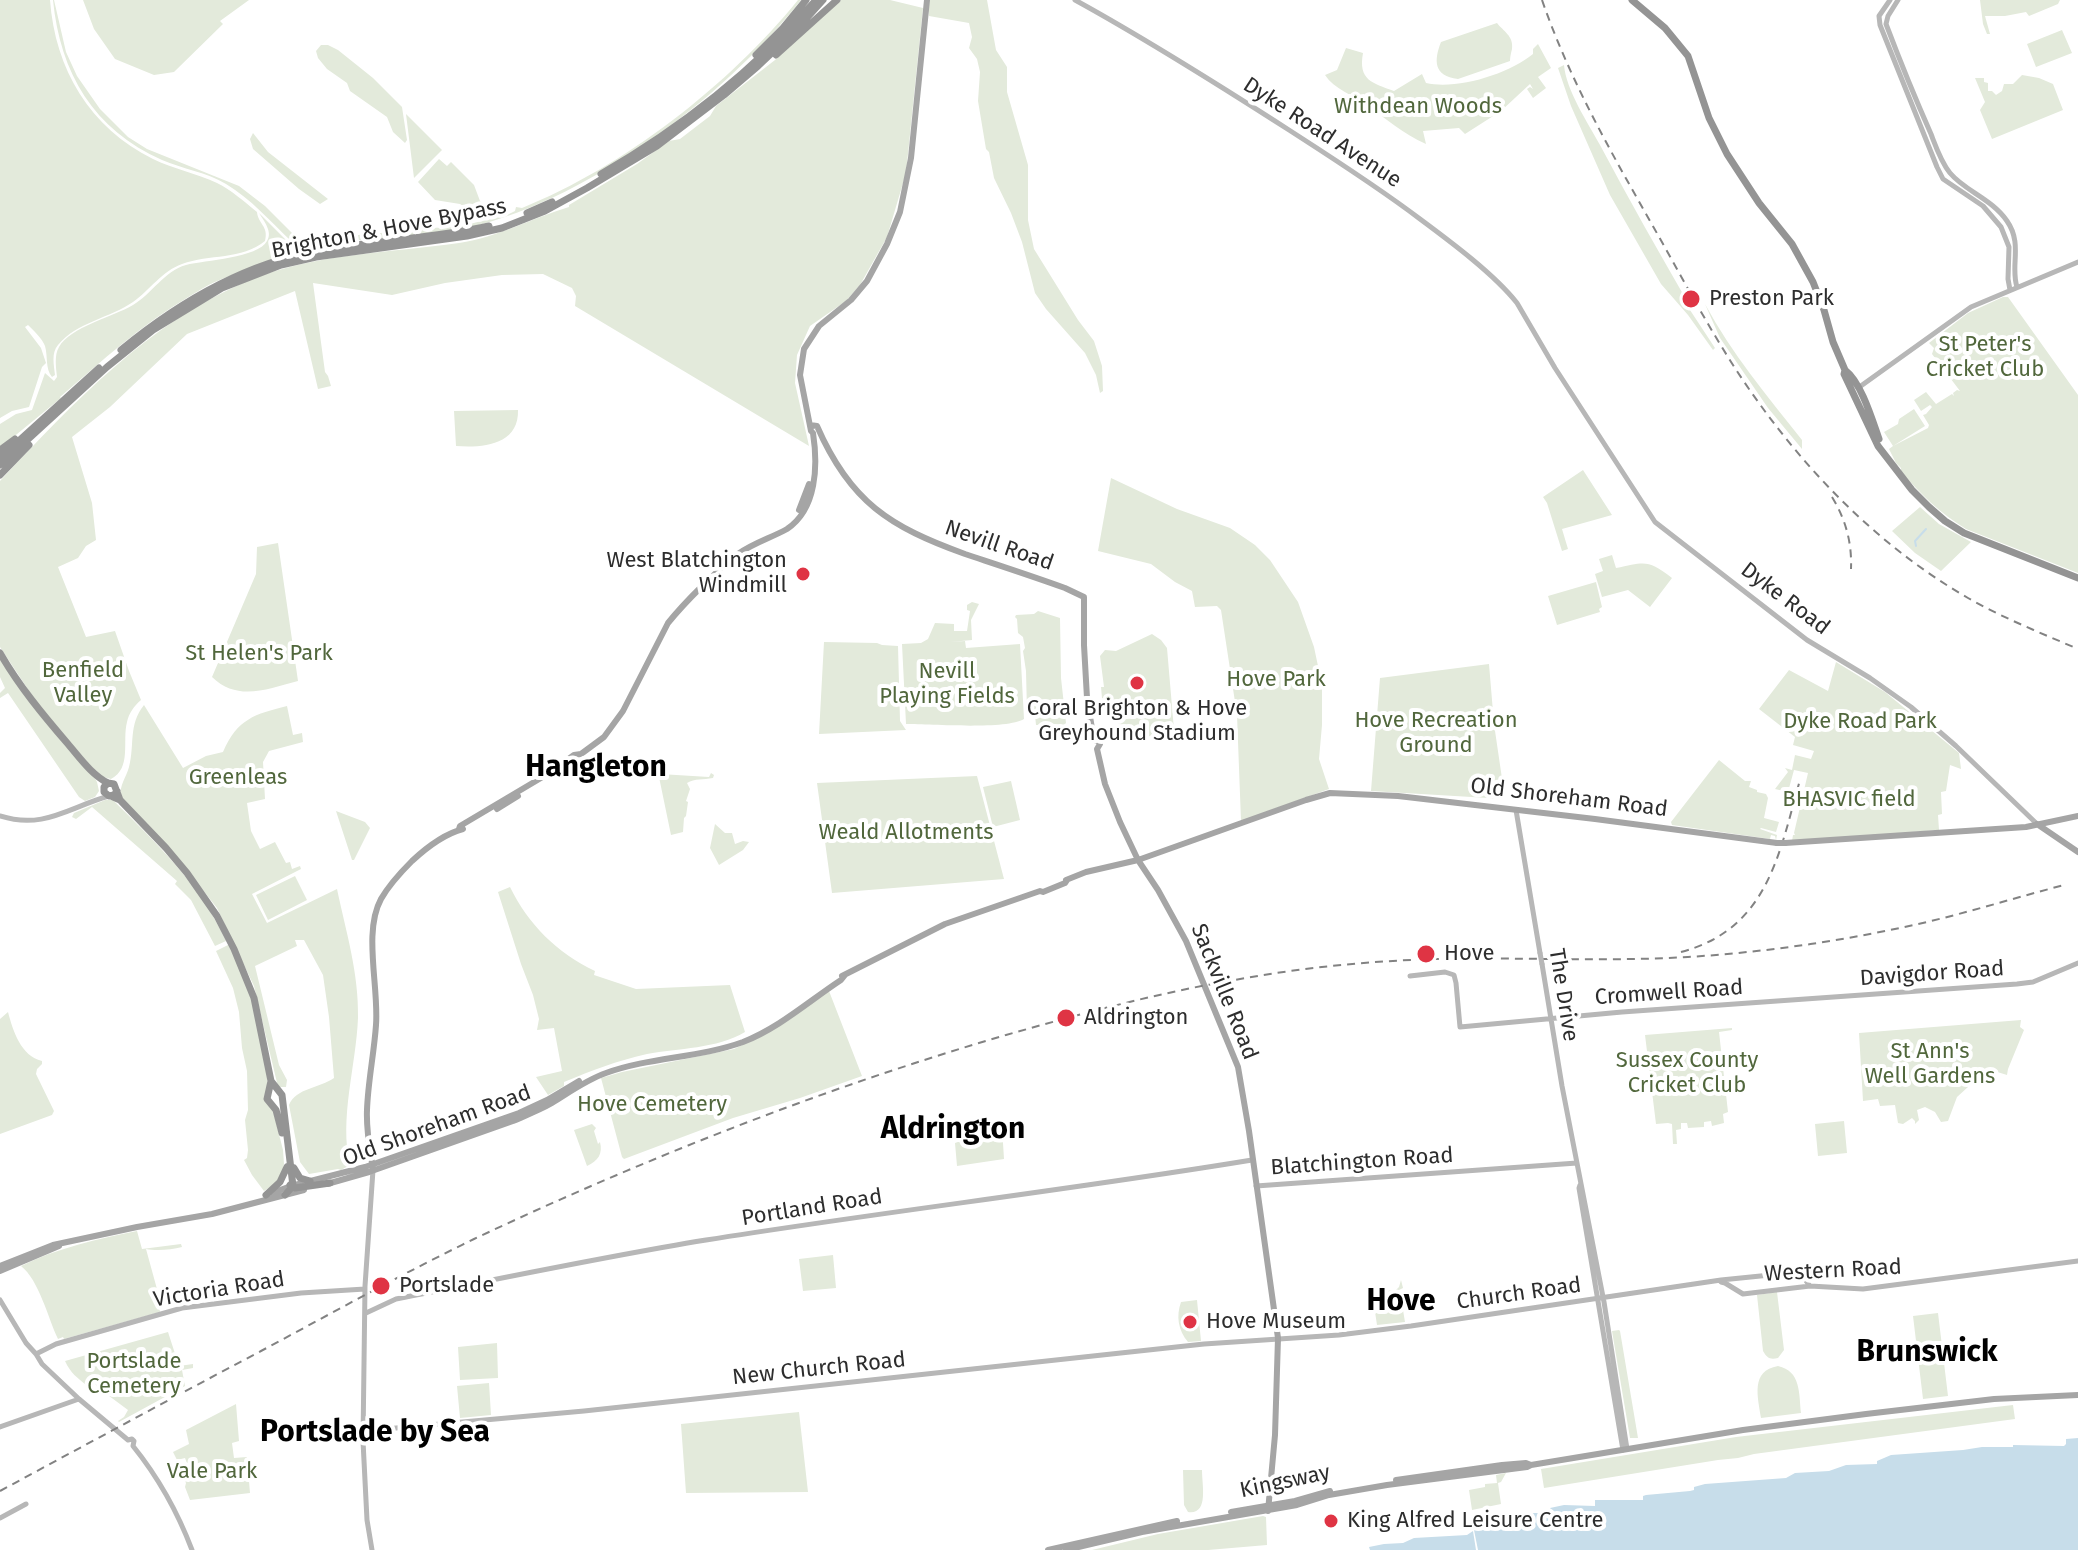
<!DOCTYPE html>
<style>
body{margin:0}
canvas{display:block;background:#fff}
</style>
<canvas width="2078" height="1550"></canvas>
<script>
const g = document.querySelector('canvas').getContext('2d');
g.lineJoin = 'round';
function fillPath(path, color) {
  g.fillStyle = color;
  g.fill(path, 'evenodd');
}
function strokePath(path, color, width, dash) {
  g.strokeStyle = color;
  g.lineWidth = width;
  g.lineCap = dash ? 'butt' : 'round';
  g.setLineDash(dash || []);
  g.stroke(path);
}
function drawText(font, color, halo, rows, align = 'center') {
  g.font = font + ' "Fira Sans",sans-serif';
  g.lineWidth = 8;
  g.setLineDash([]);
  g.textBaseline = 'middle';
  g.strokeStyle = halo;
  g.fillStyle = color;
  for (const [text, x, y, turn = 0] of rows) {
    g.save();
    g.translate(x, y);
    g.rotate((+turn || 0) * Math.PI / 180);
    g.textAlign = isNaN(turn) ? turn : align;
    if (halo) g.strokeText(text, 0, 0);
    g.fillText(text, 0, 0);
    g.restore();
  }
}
const green = new Path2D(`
 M0 0H50C55 69 90 128 153 159 173 169 196 173 217 183 231 190 245 202 257 212 258 224 269 226 265 241 242 260 209 254 182 264 162 271 150 290 133 302 110 318 77 322 58 345 51 353 54 365 55 375L52 377C45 369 48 356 45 346 42 338 33 330 28 325L25 327 41 348 46 363 42 367 29 407 12 411 0 418Z
 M53 0H54L66 52 77 76 100 109 128 137 147 149 239 186 265 206 298 239 291 241C270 221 251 199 226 184 207 172 182 169 162 160 94 130 60 73 53 0Z
 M83 0H249L220 21 223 24 174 72 154 75 115 59 94 29Z
 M798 0H801C722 100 584 204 458 230 415 239 369 236 325 245 291 252 254 266 222 279 211 283 200 290 190 296 142 324 102 361 60 397L61 398 0 448V424L16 414 32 410 45 373 54 381 57 377C56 368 54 355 59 347 70 327 113 317 133 305 152 294 164 271 186 265 205 260 258 258 267 241 273 232 264 221 259 213L292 246 300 243 347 236 414 230 419 227 422 221 427 228 458 227 509 214 515 211 516 207 522 208C624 167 729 85 798 0Z
 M841 0H890L923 8 906 173 887 237 860 285 846 301 810 326 797 355 795 383 809 446 575 306 576 296 572 288 543 274 502 275 445 283 392 295 313 283 325 372 328 376 331 386 318 389 295 291 187 334 110 407 72 437 92 503 96 540 86 546 78 558 58 567 86 637 115 631 129 671 141 700C134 706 129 713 127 722 122 741 132 768 111 779L103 777 90 765 41 709 0 647V481C73 403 150 321 250 280 316 253 390 253 459 243 498 237 532 218 569 207V205L637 164 669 141 680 139 710 116 716 106 775 60Z
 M928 0H987L996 50 1007 67V92L1028 165V220L1034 249 1078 320 1094 341 1102 366 1103 391 1100 393 1096 375 1085 353 1046 309 1035 293 1022 242 1011 213 994 178 989 152 986 149 978 101 980 72 977 59 969 48 972 37 969 23 929 16Z
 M1980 0H2060L2058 4 2029 16 2026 12 2005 16H1985L1990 34H1987L1983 24Z
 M1497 23C1503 31 1514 36 1512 49 1511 53 1510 57 1510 61L1458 79C1433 76 1434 60 1441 42Z
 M2062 30 2072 53 2036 67 2027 44Z
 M1538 44 1551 68 1538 77 1546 88 1533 98 1527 89 1530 87 1533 89 1530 84 1501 111 1465 134 1459 128 1423 131 1426 144C1403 134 1386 118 1366 105 1353 95 1334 89 1325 75L1337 70 1346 48 1363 53C1358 80 1372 83 1394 91L1422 74 1426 83C1457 90 1509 74 1533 54V49Z
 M321 45H328L338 50 373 78 402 107 407 140 405 143 393 132 387 117 350 91 347 83 327 69 318 58 316 51Z
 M1564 65C1566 90 1588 123 1600 145 1629 200 1660 254 1691 308L1690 310 1715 348 1713 350 1688 315 1661 284 1610 195 1571 106 1558 68Z
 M2022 75 2039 78 2053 84 2063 110 1992 139 1980 110 1985 102 1975 78H1984V82L1988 83V91H1992L1996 95 2002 91 2004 84H2013Z
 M406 114 442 150 414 178Z
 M253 133 268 152 328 199 320 204 299 189 253 149 250 139Z
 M439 159 447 166 451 162 474 185 480 201 485 206 479 213H475L460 204 435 200 418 182Z
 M2003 297H2008L2078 395V573L1966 529C1940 513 1920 494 1901 471V468L1896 463 1889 449 1893 446 1884 432 1898 424 1899 419 1914 409 1925 426 1893 446 1928 428 1929 425 1923 415 1926 414 1932 407 1930 405 1921 411 1914 400 1926 392 1936 404 1952 394 1954 396 1953 393 1957 390 1960 391 1932 354 1934 348 1929 343 1968 313Z
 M1705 304C1732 354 1767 396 1802 440V449L1768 408 1720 338Z
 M518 410C519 445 483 448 456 446L454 411Z
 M1583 470 1612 515 1562 529 1568 549 1562 551 1547 503 1543 497Z
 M1111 478 1177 509 1230 528 1255 545 1270 560 1298 602 1314 647 1322 685V725L1319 759 1329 789 1241 821 1237 715 1221 610 1217 606 1195 607 1192 591 1175 582 1151 564 1098 551Z
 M1920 507 1939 524 1971 542 1941 571 1915 553 1892 531Z
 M278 543 298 681C267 689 238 702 212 677L256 574 257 547Z
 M1612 555 1616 568C1645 562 1648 559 1672 578L1650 607 1628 590 1602 597 1595 574 1603 571 1599 559Z
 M1596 582 1602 607 1599 609 1600 612 1557 625 1548 596Z
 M972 602 979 604 971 620 972 640 950 642 965 641 966 648 1020 644 1024 719C1006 730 930 724 906 724L902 644 921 643 928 639 935 623 954 624V631H967L970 611 967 610V605Z
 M1038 611 1060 618 1061 678 1066 723 1064 725H1036L1035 715 1027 712 1026 671 1023 651 1025 648 1023 637 1018 633 1017 619 1015 617 1016 615 1034 614Z
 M1152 634 1161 640 1167 648 1174 730 1154 738 1144 734 1119 735 1117 714H1107L1105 699 1102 698 1101 687H1104L1100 656 1105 650 1116 651Z
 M824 642 877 643 882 645 898 646 900 721 906 730 819 734Z
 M0 659 37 711 92 773 97 782 99 791 95 797 85 801 79 797 8 693 0 698V693L5 688 0 677Z
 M1836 662 1885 692 1959 753 1961 769 1950 765 1946 791 1941 792 1942 814 1938 815 1939 830 1792 841 1793 835H1795L1794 833 1808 773 1794 770 1788 792 1775 789 1788 772 1785 768 1792 770 1795 755 1811 759 1814 751 1793 745 1795 737 1759 709 1789 670 1828 691Z
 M1489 664 1494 724 1505 799 1371 791 1380 678Z
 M144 705 183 768 206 756 223 752C237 719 255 714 287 706L293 735 302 733 303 742 269 751 263 762 265 799 247 803 251 831 260 849 275 842 286 863 290 862 292 869 300 866 301 869 252 894 267 923 337 889C346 932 359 973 358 1018 356 1067 339 1118 350 1165L341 1170 338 1169 309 1174 300 1162 289 1105C296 1088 320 1088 334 1078L329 1017 323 975 304 940H295L297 946 255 966 279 1065 287 1080 286 1087H278L254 986 217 908 169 847 121 797C119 785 126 778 129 767 135 745 128 725 144 705Z
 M1719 760 1745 781H1751L1749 787 1757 790V792L1766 794 1768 798 1764 818 1779 822 1776 832 1761 828 1760 829 1777 835 1776 840 1775 836 1771 835 1770 839 1672 825 1671 822Z
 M711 773 714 775 713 778C703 780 695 778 687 783L690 789 686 801 688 802 686 816 684 818 683 832 671 835 659 777 660 774 709 777Z
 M977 776 1004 879 832 893 817 783Z
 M1011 781 1020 820 993 827 983 787Z
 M105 800H113C157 844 200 884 226 941L215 946 191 900 175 884 177 881 92 807 76 819 72 817 74 813Z
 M336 811 365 822 370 828 354 860H352Z
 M715 824 725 833H732L735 844 743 841 749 842 743 850 719 865 710 848Z
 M295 876 307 900 268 920 256 895Z
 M510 887C528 924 557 953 595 971L594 975 636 989 730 985 745 1032C717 1049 678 1048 647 1054 616 1061 593 1070 564 1082V1086L548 1095 536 1077 562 1071 554 1028 537 1030 539 1019 533 995 521 964 498 892Z
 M230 944 250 989 268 1072 267 1087 283 1150 284 1164 282 1174 275 1184 264 1191 252 1175 244 1160 247 1158 248 1150 245 1120 248 1110 247 1071 242 1048 239 1012 233 988 216 951Z
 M829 991 862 1076 800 1098 733 1118 624 1159 622 1157 601 1078 622 1072 734 1049 767 1033Z
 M8 1012C13 1031 21 1056 42 1061V1064L37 1069 36 1074 54 1111 52 1115 0 1134V1019Z
 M2021 1020 2020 1027 2024 1030 2008 1069 2007 1075 1991 1070 1968 1072V1087L1957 1097 1948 1121 1941 1122 1935 1112 1925 1107 1917 1110 1919 1120 1915 1124V1121L1912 1118 1903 1124 1898 1123 1895 1105 1880 1106 1878 1099 1863 1101 1859 1033Z
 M1732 1028V1030L1719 1032 1728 1112 1723 1114 1724 1123 1712 1126 1711 1121 1704 1122V1127L1688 1128 1687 1123H1681V1129L1676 1130 1677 1144H1673L1672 1124 1668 1123 1656 1124 1645 1035Z
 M1844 1121 1847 1153 1818 1156 1815 1124Z
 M592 1124 596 1128 594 1131 598 1144 600 1142C603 1154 598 1161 587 1166L574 1130Z
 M1002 1127 1004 1159 957 1166 955 1143 989 1131V1128Z
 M137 1231 142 1249 181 1244 182 1247C171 1250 156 1251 146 1249L160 1300 159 1306 160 1312 64 1339 63 1337 58 1339C48 1318 39 1280 21 1266 57 1248 98 1239 137 1231Z
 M833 1255 836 1288 803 1291 799 1259Z
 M1401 1280 1403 1288 1397 1291 1401 1298 1405 1322 1377 1325 1372 1292 1396 1290 1399 1287Z
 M1777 1292 1784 1350 1778 1358C1770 1360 1767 1358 1763 1351L1757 1295Z
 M1197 1300 1201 1341 1188 1342C1178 1330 1176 1316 1181 1302Z
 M1938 1313 1948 1396 1923 1399 1913 1316Z
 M1619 1330 1620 1331 1638 1438H1630L1612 1331Z
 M168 1332 179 1366 193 1364V1368L182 1370 185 1386 119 1422 118 1421 124 1417 128 1410 97 1387 95 1383 86 1385C77 1377 71 1374 65 1361Z
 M497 1343 498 1378 460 1380 458 1347Z
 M1778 1366C1801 1371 1799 1393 1801 1413L1761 1418C1758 1397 1750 1371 1778 1366Z
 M489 1383 491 1415 460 1418 457 1386Z
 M236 1404 239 1441 232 1443 234 1458 247 1457 250 1493 190 1500 185 1487 186 1483 184 1479 181 1478 188 1473V1466L185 1458 177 1460 173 1452 189 1444 186 1430Z
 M2013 1405 2015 1419 1754 1454 1738 1458 1718 1460 1544 1488 1541 1469 1736 1437Z
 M799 1412 808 1492 686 1493 681 1424Z
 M1183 1470H1202C1202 1486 1209 1515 1188 1512L1184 1505Z
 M1506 1473 1501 1482 1498 1483 1501 1504 1472 1510 1469 1490 1485 1487V1484L1497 1483 1496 1475Z
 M1263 1516 1266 1517 1267 1545 1208 1550H1092L1158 1534Z`);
const water = new Path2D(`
 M2078 1438V1550H1478L1474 1530 1486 1525 1513 1522 1512 1515 1523 1513H1551L1550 1508 1564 1505 1595 1506V1500H1643V1496L1646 1495 1690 1491 1694 1490V1487L1705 1484 1786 1478 1795 1473 1829 1471 1846 1465 1877 1464V1461L1891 1455 1963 1450 1982 1447H2013V1445L2064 1446 2066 1444V1439Z
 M1473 1531 1476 1550H1370L1369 1547 1384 1544 1403 1543 1414 1538 1467 1535Z`);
const stream = new Path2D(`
 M1916 546 1915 541 1926 529`);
const secondary = new Path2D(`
 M1075 0C1148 40 1219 85 1289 130 1334 159 1378 187 1420 219 1451 242 1494 274 1517 303L1555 368 1655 522 1807 640 1870 678 1911 707 1956 746 2037 824
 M1890 0 1879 16 1880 25 1937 167 1943 179 1983 206 2001 227 2009 247 2008 279 2010 290
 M1898 0 1888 16 1886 24C1900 61 1915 98 1931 134 1936 147 1941 162 1950 173 1965 191 1992 199 2007 221 2023 244 2010 266 2017 287
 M1858 388 1971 307 2078 262
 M1516 810 1540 953
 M0 816C44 830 69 807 109 796
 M1542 964 1562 1086 1604 1302 1627 1449
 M1410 976 1445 972 1454 975 1456 983 1460 1027 1622 1012 2017 984 2033 982 2078 963
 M1580 1185 1579 1188 1623 1450
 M1256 1186 1577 1163
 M1721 1282 1725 1283 1743 1294 1810 1286 1863 1289 2078 1261
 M0 1300 26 1343 36 1354 42 1364 79 1399 128 1440 132 1439 134 1441 133 1446C158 1477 178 1513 192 1550
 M366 1313 396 1299C499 1279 602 1257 706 1240 888 1211 1070 1190 1252 1160
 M36 1354 56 1344 182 1308 301 1293 365 1289
 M0 1427 79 1399
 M363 1431 584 1411 1204 1344 1339 1335 1411 1326 1721 1280 1790 1273H1800L1810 1286
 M0 1518 26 1504
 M372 1550 367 1520 363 1441 365 1286 373 1170`);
const primary = new Path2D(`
 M810 425 817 426C850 502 890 527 965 554 998 565 1032 576 1065 588L1084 597V645L1087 698 1094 741H1099L1100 744 1097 749 1105 784 1120 822 1138 860 1158 890 1186 941 1238 1067 1249 1131 1278 1338 1275 1435 1268 1511
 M799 510 809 484
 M497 809 518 796
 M2037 824 2078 852
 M459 829 460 826 551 772 574 755 581 754 604 737 623 711 668 623C685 602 716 571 738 554 753 543 771 538 787 529 817 509 818 465 813 433L811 431 800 375 804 349 819 326 851 300 867 281 887 244 900 212 911 158 927 0
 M1785 843 2026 827 2078 816
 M1066 880 1086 872 1138 860 1306 800 1330 793 1398 796 1595 819 1777 843
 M842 976 945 924 1040 891 1043 892 1065 883 1067 880
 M373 1170C370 1150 366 1131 367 1110 368 1081 374 1054 376 1025 379 987 363 932 381 899 389 885 401 872 412 861 426 848 444 834 463 829
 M327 1184 369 1172 513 1121C527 1115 540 1110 552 1103 570 1092 586 1080 606 1073 650 1057 699 1058 743 1042 779 1028 809 1001 841 980L845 975
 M272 1193 291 1186 365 1167 519 1113 547 1100 579 1081
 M0 1266 53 1245 137 1227 212 1214 304 1190
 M0 1271 59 1246
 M1396 1480 1502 1465 1526 1463 1531 1465
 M1231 1512 1295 1501 1330 1491
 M1048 1550 1177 1521
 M1066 1550 1142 1532 1297 1505 1329 1495 1387 1485 1527 1467 1531 1465 1743 1430 1866 1414 1994 1399 2078 1395`);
const highway = new Path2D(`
 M1632 0 1665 28 1688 56 1709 118 1727 154 1759 203 1792 244 1813 282 1824 310 1833 342 1845 370 1844 374 1878 446 1912 490 1929 507 1945 521 1964 533 2078 578
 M756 55 783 28 806 0
 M776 55 837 0
 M601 174C681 128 755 69 816 0
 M527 213 552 202
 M121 350C178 303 244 264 317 251 374 240 432 239 489 226
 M1845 370C1861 382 1872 419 1879 439
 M0 450 15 439
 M0 458 99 368
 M0 465 107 367 153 330 222 288 281 265 316 257 467 236 502 228 545 211 587 188 657 146 724 95 758 66 796 30 823 0
 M0 475 29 445
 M0 653C19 686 43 715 68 744 80 758 92 775 108 783
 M117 791 114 795 109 796 104 792V787L108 783 114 784 120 800
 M111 796 120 800 166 848 187 873 217 916 234 949 254 998 271 1081 282 1095 293 1186 285 1195
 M271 1081 267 1099 276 1110 282 1133
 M294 1168 300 1178 310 1181
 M290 1185 295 1188 330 1183
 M266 1195 280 1182 287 1167`);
const rail = new Path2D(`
 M1542 0C1570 81 1612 154 1654 228 1680 274 1705 321 1733 365 1793 458 1871 542 1968 598 2003 618 2041 633 2078 649
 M1832 497C1846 520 1852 543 1851 569
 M1681 952C1768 929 1779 854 1800 780
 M0 1491C87 1444 174 1397 261 1351 332 1313 402 1274 474 1239 646 1158 824 1088 1006 1035 1080 1014 1154 994 1229 981 1298 968 1367 961 1436 959 1520 957 1604 962 1688 957 1768 952 1849 940 1927 922 1973 911 2018 897 2064 885`);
const secondaryBridge = new Path2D(`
 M1540 953 1542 964`);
const primaryBridge = new Path2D(`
 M1777 843H1785`);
const markers = [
 [1691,299,10,"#df3444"],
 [803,574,8,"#df3444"],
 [1137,683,8,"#df3444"],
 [1426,954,10,"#df3444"],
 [1066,1018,10,"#df3444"],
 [381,1286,10,"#df3444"],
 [1190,1322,8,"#df3444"],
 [1331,1521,8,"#df3444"]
];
const parkNames = [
 ["Withdean Woods",1418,107],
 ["St Peter's",1985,345],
 ["Cricket Club",1985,370],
 ["St Helen's Park",259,654],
 ["Benfield",83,671],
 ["Valley",83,696],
 ["Nevill",947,672],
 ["Playing Fields",947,697],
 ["Hove Park",1276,680],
 ["Hove Recreation",1436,721],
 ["Ground",1436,746],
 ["Dyke Road Park",1860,722],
 ["Greenleas",238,778],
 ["BHASVIC field",1849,800],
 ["Weald Allotments",906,833],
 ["St Ann's",1930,1052],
 ["Well Gardens",1930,1077],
 ["Sussex County",1687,1061],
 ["Cricket Club",1687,1086],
 ["Hove Cemetery",652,1105],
 ["Portslade",134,1362],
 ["Cemetery",134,1387],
 ["Vale Park",212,1472]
];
const streetNames = [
 ["Dyke Road Avenue",1322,133,33],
 ["Brighton & Hove Bypass",389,229,-11],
 ["Nevill Road",999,546,19],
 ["Dyke Road",1785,599,37],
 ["Old Shoreham Road",1569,798,7],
 ["Davigdor Road",1932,974,-4],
 ["Sackville Road",1224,992,68],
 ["Cromwell Road",1669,993,-4],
 ["The Drive",1563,995,81],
 ["Old Shoreham Road",437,1126,-20],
 ["Blatchington Road",1362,1162,-4],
 ["Portland Road",812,1208,-9],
 ["Western Road",1833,1271,-3],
 ["Victoria Road",219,1290,-9],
 ["Church Road",1519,1294,-8],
 ["New Church Road",819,1369,-6],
 ["Kingsway",1285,1482,-12]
];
const poiNames = [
 ["Preston Park",1709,299],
 ["West Blatchington",787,561,"right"],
 ["Windmill",787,586,"right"],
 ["Coral Brighton & Hove",1137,709,"center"],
 ["Greyhound Stadium",1137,734,"center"],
 ["Hove",1444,954],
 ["Aldrington",1084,1018],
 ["Portslade",399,1286],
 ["Hove Museum",1206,1322],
 ["King Alfred Leisure Centre",1347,1521]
];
const districtNames = [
 ["Hangleton",596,768],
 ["Aldrington",953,1130],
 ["Hove",1401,1302],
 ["Brunswick",1927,1353],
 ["Portslade by Sea",375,1433]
];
fillPath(green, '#e3eadb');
fillPath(water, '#c7ddea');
strokePath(stream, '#c7ddea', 2);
strokePath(secondary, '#b7b7b7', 5);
strokePath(primary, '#a5a5a5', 6);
strokePath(highway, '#949494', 7);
strokePath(rail, '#828282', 2, [8, 6]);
strokePath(secondaryBridge, '#b7b7b7', 5);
strokePath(primaryBridge, '#a5a5a5', 6);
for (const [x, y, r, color] of markers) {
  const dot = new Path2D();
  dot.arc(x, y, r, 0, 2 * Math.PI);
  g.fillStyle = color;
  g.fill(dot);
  strokePath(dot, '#fff', 3);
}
drawText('22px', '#51673c', '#fff', parkNames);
drawText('22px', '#2d2d2d', '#fff', streetNames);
drawText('22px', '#2d2d2d', '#fff', poiNames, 'left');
drawText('bold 30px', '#000', '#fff', districtNames);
</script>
